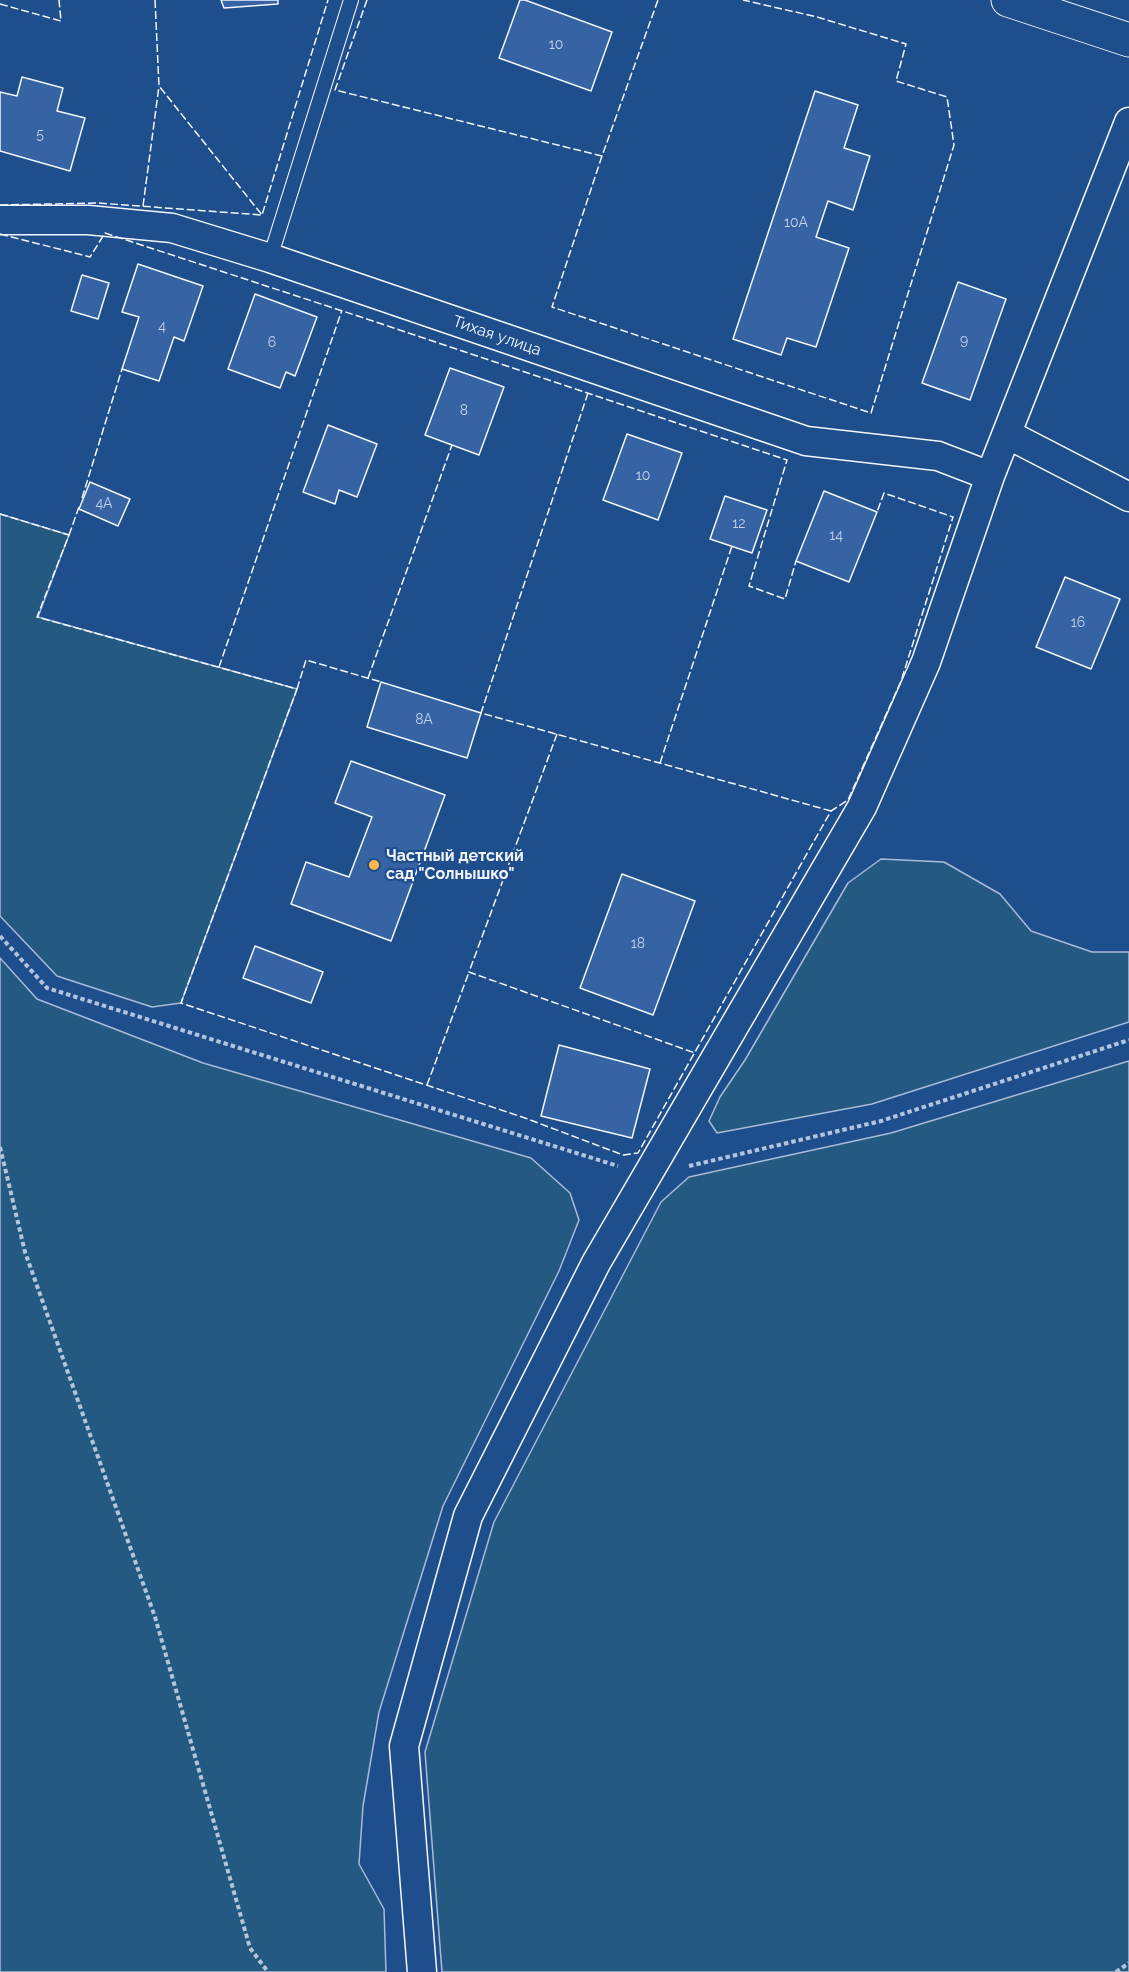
<!DOCTYPE html>
<meta charset="utf-8">
<style>
body{margin:0}
canvas{display:block;background:#1f4e8c}
</style>
<canvas width="1129" height="1972"></canvas>
<script>
const g = document.querySelector('canvas').getContext('2d');
g.lineJoin = 'round';
function fillPath(path, color) {
  g.fillStyle = color;
  g.fill(path, 'evenodd');
}
function strokePath(path, color, width, dash) {
  g.strokeStyle = color;
  g.lineWidth = width;
  g.lineCap = dash ? 'butt' : 'round';
  g.setLineDash(dash || []);
  g.stroke(path);
}
function drawText(font, color, halo, rows, align = 'center') {
  g.font = font + ' Raleway,sans-serif';
  g.lineWidth = 4.5;
  g.setLineDash([]);
  g.textBaseline = 'middle';
  g.strokeStyle = halo;
  g.fillStyle = color;
  for (const [text, x, y, turn = 0] of rows) {
    g.save();
    g.translate(x, y);
    g.rotate((+turn || 0) * Math.PI / 180);
    g.textAlign = isNaN(turn) ? turn : align;
    if (halo) g.strokeText(text, 0, 0);
    g.fillText(text, 0, 0);
    g.restore();
  }
}
const green = new Path2D(`
 M0 514 69 535 38 617 297 689 181 1003 152 1007 57 976 0 916Z
 M881 859 944 862 1000 894 1031 931 1092 952H1129V1022L872 1104 717 1133 709 1121 720 1097 745 1060 848 883Z
 M0 958 37 999 203 1063 531 1158 570 1193 579 1220 559 1271 443 1506 379 1712 363 1806 359 1864 384 1909 386 1972H0Z
 M1129 1061V1972H442L425 1752 494 1522 661 1202 689 1177 891 1133Z`);
const building = new Path2D(`
 M221 0H278V4L224 8Z
 M520 0H525L612 32 591 91 499 58Z
 M22 77 63 88 57 111 85 118 70 171 0 151V92L17 96Z
 M815 91 858 105 844 148 870 156 853 210 828 201 816 237 849 248 816 347 787 338 781 355 733 339Z
 M138 264 203 286 184 341 174 337 159 381 122 369 139 317 122 312Z
 M82 275 109 283 98 319 71 311Z
 M958 282 1006 299 970 400 922 383Z
 M255 294 317 317 295 376 286 372 280 388 228 369Z
 M450 368 504 387 479 455 425 435Z
 M328 425 377 444 357 497 339 490 335 504 303 492Z
 M627 434 682 453 658 520 603 500Z
 M90 482 130 499 118 526 79 509Z
 M824 491 877 512 849 582 796 561Z
 M725 496 767 510 752 553 710 539Z
 M1065 577 1120 599 1091 669 1036 647Z
 M381 682 481 713 467 758 367 727Z
 M351 761 445 795 391 941 291 904 306 862 349 877 372 817 335 803Z
 M622 874 695 901 653 1015 580 988Z
 M255 946 323 972 311 1003 243 978Z
 M559 1045 650 1069 632 1138 541 1116Z`);
const path = new Path2D(`
 M0 936 47 988 618 1166
 M0 1147 25 1252 155 1617 250 1948 268 1972
 M689 1166 881 1121 1129 1040
 M1116 1972 1129 1963`);
const service = new Path2D(`
 M270 258 351 0`);
const minor = new Path2D(`
 M0 220H88L172 228 270 258 806 441 938 456 990 476
 M1007 434 1129 497
 M422 1972 404 1746 468 1516 596 1263 862 807 926 662 990 476 1129 122`);
const tertiary = new Path2D(`
 M1008 0 1129 40`);
const fence = new Path2D(`
 M155 0 159 86 262 215
 M367 0 335 90 602 156 658 0
 M0 4 61 21 59 0
 M602 156 552 307 871 413 954 145 947 97 896 81 906 44 817 17 743 0
 M0 205 98 203 262 215 328 0
 M143 206 159 86
 M0 234 90 257 105 233 379 323 787 460 749 586 785 599 796 561
 M588 393 481 713 831 811
 M82 498 122 369
 M0 514 69 535 37 617 297 689 181 1003 525 1118 623 1155 638 1153 831 811 848 800 901 681 953 517 884 493 877 512
 M69 535 79 507
 M219 667 342 310
 M368 678 452 445
 M297 689 306 660 381 682
 M557 734 469 972 695 1053
 M660 763 732 546
 M427 1085 469 972`);
const markers = [
 [374,865,6,"#ffb74d"]
];
const numberNames = [
 ["10",556,45],
 ["5",40,135],
 ["10А",796,223],
 ["4",162,327],
 ["9",964,341],
 ["6",272,343],
 ["8",464,411],
 ["10",643,476],
 ["4А",104,504],
 ["12",739,524],
 ["14",836,536],
 ["16",1078,623],
 ["8А",424,720],
 ["18",638,944]
];
const streetNames = [
 ["Тихая улица",497,336,19]
];
const poiNames = [
 ["Частный детский",386,856],
 ["сад \"Солнышко\"",386,874]
];
fillPath(green, '#245a82');
strokePath(green, '#a8bbd7', 1.5);
fillPath(building, '#3563a3');
strokePath(building, '#f2f6ff', 1.5);
strokePath(service, '#f2f6ff', 16);
strokePath(minor, '#f2f6ff', 31);
strokePath(tertiary, '#f2f6ff', 35);
strokePath(path, '#b3c4dc', 4, [4.5, 3]);
strokePath(service, '#1f4e8c', 14);
strokePath(minor, '#1f4e8c', 28);
strokePath(tertiary, '#1f4e8c', 33);
strokePath(fence, '#f2f6ff', 1.5, [8, 3]);
for (const [x, y, r, color] of markers) {
  const dot = new Path2D();
  dot.arc(x, y, r, 0, 2 * Math.PI);
  g.fillStyle = color;
  g.fill(dot);
  strokePath(dot, '#1f4e8c', 2);
}
drawText('14px', '#c3d1e8', null, numberNames);
drawText('16px', '#f2f6ff', '#1f4e8c', streetNames);
drawText('bold 16px', '#f2f6ff', '#1f4e8c', poiNames, 'left');
</script>
